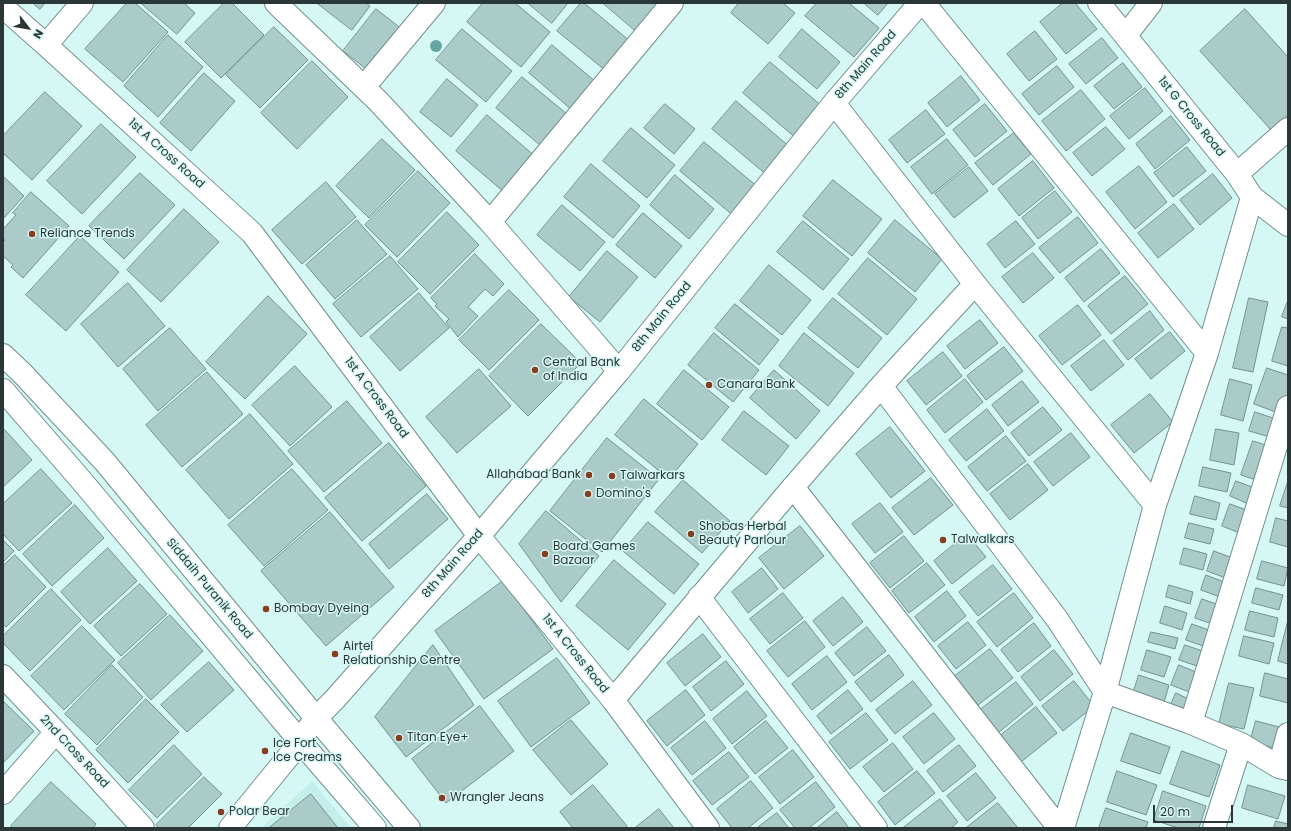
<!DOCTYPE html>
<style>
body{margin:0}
#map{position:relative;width:1291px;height:831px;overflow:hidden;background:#d6f8f5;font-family:Poppins,sans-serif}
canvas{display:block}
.frame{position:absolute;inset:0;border:4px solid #2a3736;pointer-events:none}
.north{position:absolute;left:8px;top:8px;width:40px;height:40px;-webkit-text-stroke:3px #d6f8f5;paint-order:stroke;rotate:121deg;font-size:11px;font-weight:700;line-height:16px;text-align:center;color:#2a3736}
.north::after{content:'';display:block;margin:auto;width:14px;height:18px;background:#2a3736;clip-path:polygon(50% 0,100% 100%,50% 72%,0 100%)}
.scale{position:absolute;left:1153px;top:805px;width:80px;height:18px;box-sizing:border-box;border:2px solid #2a3736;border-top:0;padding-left:5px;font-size:12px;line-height:14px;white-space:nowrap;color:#2a3736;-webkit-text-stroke:3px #d6f8f5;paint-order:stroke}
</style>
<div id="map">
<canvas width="1291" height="831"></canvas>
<div class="frame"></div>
<div class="north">N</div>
<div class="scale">20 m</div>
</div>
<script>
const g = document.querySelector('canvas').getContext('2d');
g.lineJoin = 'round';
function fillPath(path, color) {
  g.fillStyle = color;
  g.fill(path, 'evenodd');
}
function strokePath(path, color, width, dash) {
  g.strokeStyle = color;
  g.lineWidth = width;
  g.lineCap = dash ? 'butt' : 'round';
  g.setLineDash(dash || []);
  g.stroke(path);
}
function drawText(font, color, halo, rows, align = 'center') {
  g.font = font + ' Poppins,sans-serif';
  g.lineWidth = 3;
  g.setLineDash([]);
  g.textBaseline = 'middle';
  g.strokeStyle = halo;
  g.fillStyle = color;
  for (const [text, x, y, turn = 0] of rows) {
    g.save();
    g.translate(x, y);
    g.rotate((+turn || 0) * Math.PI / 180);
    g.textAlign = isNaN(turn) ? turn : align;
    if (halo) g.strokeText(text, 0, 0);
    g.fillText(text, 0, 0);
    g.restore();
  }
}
const built = new Path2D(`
 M312 781 351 828H261Z`);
const building = new Path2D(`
 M33 3H45L40 9Z
 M127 3H135L168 32 123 82 85 49Z
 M141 3H184L195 13 177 34Z
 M224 3H232L264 35 221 78 185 42Z
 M317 3H366L370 6 352 30Z
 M483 3H515L550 32 521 67 467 22Z
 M528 3H568L552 23Z
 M581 3H584L631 42 606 71 557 31Z
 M603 3H661L637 32Z
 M739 3H783L795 13 768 44 731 13Z
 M817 3H849L879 28 854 57 805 16Z
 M864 3H888L878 15Z
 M1063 3H1075L1097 29 1066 54 1040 22Z
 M376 9 407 33 374 75 343 51Z
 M1245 9 1288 57V115L1271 130 1200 51Z
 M274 27 308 60 260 108 226 75Z
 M462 29 512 71 486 102 436 60Z
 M802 29 840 62 817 89 779 57Z
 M1035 31 1057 59 1029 81 1007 54Z
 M168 35 203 67 158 117 124 86Z
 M1102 38 1118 58 1086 84 1069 64Z
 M552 45 596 82 572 110 529 73Z
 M312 61 348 97 297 149 261 113Z
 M770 62 823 107 797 139 743 93Z
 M1123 63 1142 87 1114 109 1094 86Z
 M1057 66 1074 87 1039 115 1022 94Z
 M204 73 235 101 191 151 160 123Z
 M961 76 980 100 947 127 928 103Z
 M522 77 567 114 541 146 496 108Z
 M447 79 478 105 451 137 420 112Z
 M1145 88 1163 111 1129 139 1110 116Z
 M1081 90 1105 119 1066 151 1042 121Z
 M45 92 82 126 32 180 3 153V136Z
 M736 101 791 148 768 176 712 129Z
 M665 104 695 129 674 154 644 128Z
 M985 104 1007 131 975 157 953 130Z
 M926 110 945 134 907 163 889 140Z
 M487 115 536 157 505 193 456 151Z
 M1171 116 1190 140 1155 169 1136 144Z
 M101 124 136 157 82 214 47 181Z
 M1106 127 1125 149 1092 176 1073 153Z
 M631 128 675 165 647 198 603 161Z
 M1014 133 1031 154 993 185 975 163Z
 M382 139 415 170 369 218 336 186Z
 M947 139 968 165 932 194 911 167Z
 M704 142 759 188 735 217 680 171Z
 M1187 147 1206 171 1173 197 1154 173Z
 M1033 161 1054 188 1019 216 998 189Z
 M591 164 640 206 613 238 564 197Z
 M1139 166 1167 202 1135 229 1106 192Z
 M969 167 988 191 954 218 935 194Z
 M418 171 450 203 397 257 365 225Z
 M140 173 175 205 124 259 89 226Z
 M1213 174 1232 198 1200 225 1180 200Z
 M675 175 714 209 689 239 650 205Z
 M3 176 24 196 3 219Z
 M833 180 882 219 852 256 803 216Z
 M326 182 356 217 302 264 272 230Z
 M1055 191 1072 212 1038 239 1022 218Z
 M31 192 69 226 23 278 11 267 13 265 3 256V242L5 240 3 239V229L16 215 13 213Z
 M1174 204 1194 229 1158 258 1138 233Z
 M562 205 605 242 580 271 537 235Z
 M184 209 219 242 161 302 127 270Z
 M447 212 479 245 430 294 398 262Z
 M643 213 682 246 655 278 616 245Z
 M1078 217 1098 243 1060 273 1039 248Z
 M357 220 387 254 335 299 306 265Z
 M895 220 942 259 915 292 868 253Z
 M803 221 849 259 823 290 777 252Z
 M1016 221 1035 244 1005 268 987 244Z
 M80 236 119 272 66 331 26 295Z
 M1101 249 1120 273 1084 302 1065 278Z
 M607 251 638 277 600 322 569 297Z
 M1033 253 1054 278 1023 303 1002 277Z
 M475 254 504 284 493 296 485 289 468 307 478 316 458 337 446 322 449 319 435 306 437 304 431 298Z
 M390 256 418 289 361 337 333 304Z
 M868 258 917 299 887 335 838 294Z
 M769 265 811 300 782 335 740 301Z
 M1125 276 1148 304 1111 334 1088 306Z
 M128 283 165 326 118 367 81 324Z
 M509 290 539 320 489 370 459 340Z
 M419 293 449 328 400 371 370 337Z
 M268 296 307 334 245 399 206 362Z
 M833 298 882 338 858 368 808 328Z
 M1249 298 1268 302 1253 372 1233 368Z
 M1287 303 1288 304V319L1282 317Z
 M735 304 779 340 759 365 715 328Z
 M1078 305 1101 335 1062 365 1039 336Z
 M1150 311 1164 330 1128 360 1113 341Z
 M980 320 998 343 965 369 947 346Z
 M541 324 581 363 528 416 489 376Z
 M1282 327 1288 328V366L1272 361Z
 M170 328 206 369 158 411 123 369Z
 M1170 332 1185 351 1151 379 1135 359Z
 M714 333 759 370 733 402 688 365Z
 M804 333 854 373 828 406 779 366Z
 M1104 340 1124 365 1091 391 1071 366Z
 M1004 347 1023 371 986 400 967 376Z
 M943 352 962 376 926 405 907 381Z
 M295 366 332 407 290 446 252 405Z
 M1267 368 1288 375V395L1281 414 1254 404Z
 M479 369 511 406 457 453 426 417Z
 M684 370 729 407 702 440 657 404Z
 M774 370 820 411 796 439 750 398Z
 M207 372 243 414 182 467 146 425Z
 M965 379 983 402 945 433 927 410Z
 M1230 379 1252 385 1243 421 1221 415Z
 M1022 381 1039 402 1008 426 992 405Z
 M1150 394 1173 422 1134 453 1111 425Z
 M644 399 698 444 669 479 615 435Z
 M347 401 382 443 324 492 288 451Z
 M1043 407 1062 430 1029 456 1011 433Z
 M987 409 1004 431 966 461 949 440Z
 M744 411 789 446 766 475 722 440Z
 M1255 412 1276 419 1270 437 1249 431Z
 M250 414 293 464 229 519 186 470Z
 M890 427 925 471 891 498 856 454Z
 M1216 429 1239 433 1234 465 1210 460Z
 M5 430 32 460 3 487V431Z
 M1071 433 1090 457 1053 486 1034 462Z
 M1006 436 1026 461 987 491 968 467Z
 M607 438 659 479 602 552 550 511Z
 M1253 441 1269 446 1256 480 1241 475Z
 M389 443 426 486 362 541 325 498Z
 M1028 464 1048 490 1010 520 990 494Z
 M1203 467 1231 473 1227 492 1199 486Z
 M41 469 72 503 19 551 3 534V504Z
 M292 469 328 510 264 566 228 525Z
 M931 478 953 505 914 535 892 508Z
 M683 480 730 521 702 553 655 512Z
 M1236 481 1257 489 1251 505 1230 496Z
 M1288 481V508L1280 506Z
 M427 494 448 519 389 569 369 544Z
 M1195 496 1220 503 1216 520 1190 514Z
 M880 503 903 532 875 553 852 524Z
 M1230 504 1252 512 1247 536 1222 526Z
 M75 505 104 538 52 586 23 554Z
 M546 511 599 556 561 602 519 544Z
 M330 512 394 587 326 646 261 571Z
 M1276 518 1288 521V547L1270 542Z
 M648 522 699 564 674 594 623 551Z
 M1189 523 1214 529 1210 544 1185 538Z
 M800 526 824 556 784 589 759 558Z
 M967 534 986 557 952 584 934 561Z
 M904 536 924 561 890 588 870 563Z
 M3 540 14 551 3 562Z
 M108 548 137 581 90 624 61 592Z
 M1184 548 1207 554 1203 570 1180 564Z
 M1214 551 1238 560 1231 580 1207 571Z
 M15 555 46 587 6 627 3 624V566Z
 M614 560 666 604 628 650 576 606Z
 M1262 561 1288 568 1284 586 1257 579Z
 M927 563 945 585 909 613 892 591Z
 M993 565 1012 589 978 616 959 592Z
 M762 568 778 589 748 613 732 592Z
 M1206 575 1229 584 1223 598 1201 590Z
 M503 581 553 649 484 699 435 631Z
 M140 584 167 614 121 656 94 626Z
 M1169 585 1193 592 1190 604 1166 597Z
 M1256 588 1283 595 1279 610 1252 603Z
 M51 589 81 620 30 671 3 643V636Z
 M947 591 966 616 934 642 915 617Z
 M783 593 803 618 770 644 750 619Z
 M1014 593 1033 618 997 647 977 622Z
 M843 597 863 622 833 646 813 621Z
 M1202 599 1228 608 1221 627 1195 618Z
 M1165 606 1187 613 1182 630 1160 623Z
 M1250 611 1278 618 1274 637 1245 630Z
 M170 615 203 651 151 700 118 663Z
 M1288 620V664L1278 661Z
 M805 621 825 647 788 677 767 651Z
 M968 622 986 645 956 669 938 646Z
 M1034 623 1051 646 1018 672 1001 650Z
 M1192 624 1220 634 1214 650 1186 640Z
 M82 626 115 660 64 710 31 676Z
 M867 627 886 651 854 676 835 653Z
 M1151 632 1178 638 1175 649 1148 642Z
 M703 634 721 657 685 686 667 663Z
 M1244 636 1274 643 1269 664 1239 656Z
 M433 645 474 705 406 757 375 717Z
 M1185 645 1214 655 1209 670 1179 660Z
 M990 649 1013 678 978 705 955 676Z
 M1054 650 1073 674 1040 701 1021 677Z
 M1147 650 1171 657 1164 677 1141 670Z
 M889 655 904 675 871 702 855 682Z
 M827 656 847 682 812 710 792 684Z
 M557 658 590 703 531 747 498 701Z
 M726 661 744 684 711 711 693 687Z
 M209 662 234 690 187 732 161 705Z
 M112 665 143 697 97 745 65 714Z
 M1179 665 1208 677 1200 696 1171 685Z
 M1265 673 1288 679V703L1260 696Z
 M1139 675 1169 685 1163 706 1132 697Z
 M913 681 932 705 895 734 876 710Z
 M1074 681 1094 706 1063 731 1042 706Z
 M1016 682 1033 704 998 733 980 710Z
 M1229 683 1254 688 1244 729 1219 724Z
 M686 690 705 715 667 746 647 721Z
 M848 690 863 709 831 734 817 716Z
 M747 691 767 716 732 744 713 719Z
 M1176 693 1199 704 1193 718 1170 707Z
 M146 699 179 732 128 783 96 750Z
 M3 701 34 731 3 763Z
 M480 706 514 751 446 803 412 759Z
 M1036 707 1057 733 1021 762 1000 736Z
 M866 713 888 740 850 769 829 742Z
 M934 713 955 739 924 764 903 737Z
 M571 720 608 764 571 795 533 750Z
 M705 721 726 748 692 775 671 748Z
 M766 721 788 748 755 774 734 747Z
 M1256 721 1279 727 1274 748 1250 742Z
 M1131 733 1170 747 1160 774 1121 761Z
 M893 743 913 769 884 792 863 767Z
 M174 745 202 774 157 818 129 790Z
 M959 745 976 766 943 792 927 771Z
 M793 750 814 777 780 804 759 777Z
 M1182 751 1220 765 1209 797 1170 784Z
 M729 752 749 777 712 805 693 781Z
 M917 771 935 793 895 825 878 802Z
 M1117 771 1157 785 1146 815 1107 802Z
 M976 773 996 798 967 821 947 796Z
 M204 777 222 794 188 828H159L156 825Z
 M751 781 773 808 748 828H732L717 809Z
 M51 782 96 824 93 828H13L11 826Z
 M816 782 835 807 809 828H795L780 810Z
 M593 785 627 826 625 828H573L560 812Z
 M1248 785 1285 796 1278 819 1242 808Z
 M1163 791 1206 806 1199 828H1178L1154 820Z
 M311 794 338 828H269Z
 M940 799 958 822 951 828H903Z
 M998 803 1018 828H966Z
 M1106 808 1148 822 1146 828H1099Z
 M659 809 674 828H635Z
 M837 812 849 828H817Z
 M777 813 789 828H757Z
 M1276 821 1288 824V828H1274Z`);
const minor = new Path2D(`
 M276 3 378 101 490 222 619 371
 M924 3 1207 353
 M1099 3 1237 174 1252 197 1288 225
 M3 7 46 45 252 233 479 536 613 700 708 828
 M1126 35 1151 3
 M46 45 82 3
 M364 87 434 3
 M834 103 975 284 1155 505
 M1237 174 1288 129
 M490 222 672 3
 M881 386 1057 619 1105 692 1191 723 1241 744 1279 767 1288 769
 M793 487 1059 828
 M699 597 876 828
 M3 676 56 732 143 828
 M613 700 793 487 881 386 975 284
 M1191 723 1288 407
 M1279 767 1288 734
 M3 793 56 732
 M230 828 293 751C304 731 319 715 335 699L479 536 619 371 834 103 920 3
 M1063 828 1105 692 1155 505 1207 353 1252 197
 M1214 828 1241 744`);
const major = new Path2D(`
 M3 355 23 374 105 462 316 718 409 828
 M3 390 81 480 299 740 375 828`);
const trees = [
 [436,46]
];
const markers = [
 [32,234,4,"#863d22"],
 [535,370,4,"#863d22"],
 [709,385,4,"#863d22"],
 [589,475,4,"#863d22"],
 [612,476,4,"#863d22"],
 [588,494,4,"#863d22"],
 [691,534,4,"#863d22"],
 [943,540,4,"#863d22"],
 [545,554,4,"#863d22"],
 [266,609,4,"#863d22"],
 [335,654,4,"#863d22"],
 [399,738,4,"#863d22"],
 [265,751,4,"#863d22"],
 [442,798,4,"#863d22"],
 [221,812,4,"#863d22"]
];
const streetNames = [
 ["8th Main Road",866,65,-49],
 ["1st G Cross Road",1191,117,51],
 ["1st A Cross Road",166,154,42],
 ["8th Main Road",662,317,-51],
 ["1st A Cross Road",376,398,53],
 ["8th Main Road",453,564,-49],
 ["Siddaih Puranik Road",209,589,50],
 ["1st A Cross Road",575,654,51],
 ["2nd Cross Road",74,752,47]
];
const poiNames = [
 ["Reliance Trends",40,234],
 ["Central Bank",543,363],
 ["of India",543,377],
 ["Canara Bank",717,385],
 ["Allahabad Bank",581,475,"right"],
 ["Talwarkars",620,476],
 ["Domino's",596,494],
 ["Shobas Herbal",699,527],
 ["Beauty Parlour",699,541],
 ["Talwalkars",951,540],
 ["Board Games",553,547],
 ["Bazaar",553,561],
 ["Bombay Dyeing",274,609],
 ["Airtel",343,647],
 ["Relationship Centre",343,661],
 ["Titan Eye+",407,738],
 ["Ice Fort",273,744],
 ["Ice Creams",273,758],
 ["Wrangler Jeans",450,798],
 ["Polar Bear",229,812]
];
fillPath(built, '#c3eeea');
fillPath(building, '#aacbc8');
strokePath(building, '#72918f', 1);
strokePath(minor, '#718f8d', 24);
strokePath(major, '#718f8d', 24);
strokePath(minor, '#fff', 22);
strokePath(major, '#fff', 22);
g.fillStyle = '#67a5a2';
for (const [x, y] of trees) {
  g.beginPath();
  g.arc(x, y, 6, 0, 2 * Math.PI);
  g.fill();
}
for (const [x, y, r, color] of markers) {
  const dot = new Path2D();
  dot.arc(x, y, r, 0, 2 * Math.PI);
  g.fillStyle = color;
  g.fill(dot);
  strokePath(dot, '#d6f8f5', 1.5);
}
drawText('12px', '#2a3736', '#d6f8f5', streetNames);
drawText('12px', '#2a3736', '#d6f8f5', poiNames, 'left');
</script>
